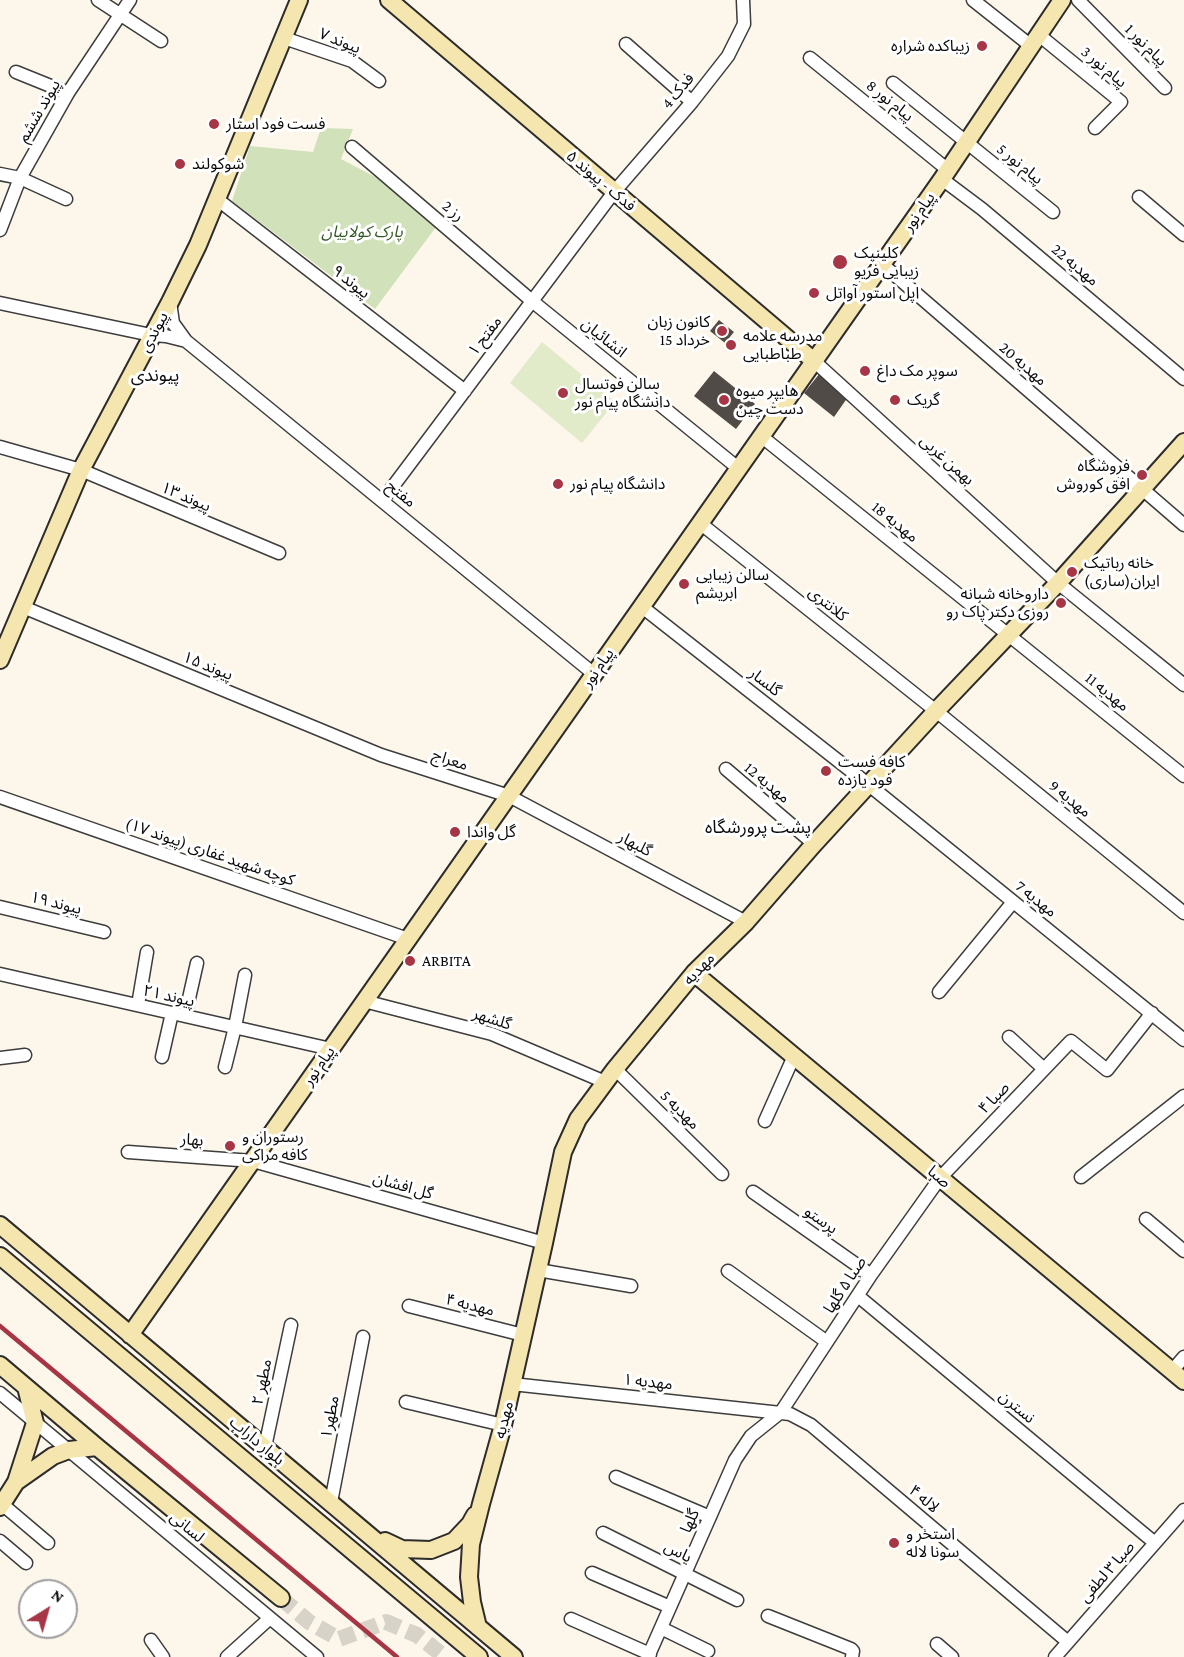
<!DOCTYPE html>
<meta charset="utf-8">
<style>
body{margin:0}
#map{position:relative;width:1184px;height:1657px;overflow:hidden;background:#fcf7ea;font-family:"Crimson Pro",serif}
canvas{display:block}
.north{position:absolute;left:18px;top:1579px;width:60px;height:60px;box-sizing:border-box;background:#fff;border:2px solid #9d9d9d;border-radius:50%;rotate:37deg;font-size:16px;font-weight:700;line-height:24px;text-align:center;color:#0a0a0a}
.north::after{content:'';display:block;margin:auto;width:21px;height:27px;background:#a63645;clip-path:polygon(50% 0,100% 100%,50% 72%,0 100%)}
</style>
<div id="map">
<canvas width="1184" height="1657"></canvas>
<div class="north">N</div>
</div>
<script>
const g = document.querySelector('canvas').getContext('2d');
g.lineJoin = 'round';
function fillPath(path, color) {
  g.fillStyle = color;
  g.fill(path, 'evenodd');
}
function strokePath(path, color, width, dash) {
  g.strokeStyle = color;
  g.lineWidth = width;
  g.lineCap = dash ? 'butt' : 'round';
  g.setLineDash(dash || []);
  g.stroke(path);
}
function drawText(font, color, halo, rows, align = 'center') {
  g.font = font + ' "Crimson Pro","Noto Sans Arabic",serif';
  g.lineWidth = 6;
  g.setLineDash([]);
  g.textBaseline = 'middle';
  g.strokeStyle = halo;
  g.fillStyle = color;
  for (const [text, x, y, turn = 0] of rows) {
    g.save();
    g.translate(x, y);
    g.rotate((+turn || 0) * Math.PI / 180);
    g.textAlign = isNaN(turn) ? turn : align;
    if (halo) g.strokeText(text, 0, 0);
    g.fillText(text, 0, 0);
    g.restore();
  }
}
const green = new Path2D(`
 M321 128 353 129 341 159 385 182 439 223 375 309 232 201 250 146 313 152Z`);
const pitch = new Path2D(`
 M542 342 615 402 582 443 510 383Z`);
const building = new Path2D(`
 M719 320 734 332 725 343 710 331Z
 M714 371 755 404 736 429 694 396Z
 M820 373 848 397 834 417 804 393Z`);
const secondaryTunnel = new Path2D(`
 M281 1598 309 1622 339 1639 386 1622 417 1635 445 1657`);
const street = new Path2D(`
 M98 0 161 41
 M973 0 1031 46
 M1078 0 1165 88
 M1039 35 1121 102 1095 128
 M284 38 352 61 379 81
 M626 44 692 102
 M810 58 948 170
 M16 72 68 93
 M893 83 1053 212
 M352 147 532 301 738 468
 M0 174 20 178 66 199
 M942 179 982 209 1184 379
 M1139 197 1184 235
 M217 199 465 391
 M0 230 20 178 68 93 130 0
 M882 264 1184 525
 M170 302 173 323 186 341 594 674
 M0 303 151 335 166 336 186 341
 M814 361 1058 583 1184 685
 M761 436 1184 776
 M0 447 81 470 279 553
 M382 501 614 192 692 102 728 56 744 24 743 0
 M700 523 936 711 1184 913
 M641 606 869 785 1184 1040
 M23 607 381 755 509 796 746 922
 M726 769 814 844
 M0 797 408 939
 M0 907 104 932
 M0 974 331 1049
 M939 992 1013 902
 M364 1001 492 1034 605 1082
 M138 1005 147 952
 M185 1016 197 963
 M1009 1037 1044 1069
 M162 1057 172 1013
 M0 1058 25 1055
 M225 1067 235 1027 245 975
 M615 1069 722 1174
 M765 1121 794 1056
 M128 1152 253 1161 544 1243
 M1081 1177 1184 1096
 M753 1192 871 1275
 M1146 1219 1184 1251
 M538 1270 631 1286
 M728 1271 827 1342
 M858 1296 1155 1543
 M409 1306 523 1335
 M1172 1371 1184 1357
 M512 1384 790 1414 811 1425 1068 1642
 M0 1393 317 1657
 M406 1402 503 1425
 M265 1447 291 1325
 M616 1477 710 1517
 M331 1502 363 1337
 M2 1504 48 1543
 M603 1533 737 1600
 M0 1541 26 1563
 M592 1573 670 1607
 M768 1616 851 1649 853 1651 852 1657
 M571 1619 650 1654
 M661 1628 708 1651
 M151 1640 163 1657
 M937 1644 952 1657
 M227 1657 270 1618
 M648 1657 735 1460 751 1436 781 1412 871 1275 940 1178 1071 1041 1107 1070 1152 1013
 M1055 1657 1184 1510`);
const secondary = new Path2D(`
 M389 0 814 361
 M0 660 81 470 170 302 198 245 299 0
 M694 973 1184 1381
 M0 1225 514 1657
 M0 1256 479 1657
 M130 1335 942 179 1062 0
 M0 1365 97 1447 281 1598
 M16 1482 53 1456 69 1450 97 1447
 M0 1507 16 1482 35 1423 26 1387
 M385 1541 402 1549 431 1550 454 1541 470 1524 475 1515
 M478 1627 472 1602 469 1577 471 1544 481 1504 503 1425 544 1243 563 1152 578 1119 615 1069 694 973 746 922 814 844 936 711 1058 583 1184 442`);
const rail = new Path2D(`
 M0 1326 397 1657`);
const markers = [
 [982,46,6,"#a63645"],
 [214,124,6,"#a63645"],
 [180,164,6,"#a63645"],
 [840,262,8,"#a63645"],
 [814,293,6,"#a63645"],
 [722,331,6,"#a63645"],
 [731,345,6,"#a63645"],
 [865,371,6,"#a63645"],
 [563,393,6,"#a63645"],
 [724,400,6,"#a63645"],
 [895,400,6,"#a63645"],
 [1142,475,6,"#a63645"],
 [558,484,6,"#a63645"],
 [1072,572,6,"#a63645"],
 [684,584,6,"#a63645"],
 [1061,603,6,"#a63645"],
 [826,771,6,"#a63645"],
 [455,832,6,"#a63645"],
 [410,961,6,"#a63645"],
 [230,1146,6,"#a63645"],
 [894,1543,6,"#a63645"]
];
const streetNames = [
 ["پیوند ۷",340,41,22],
 ["پیام نور 1",1146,45,45],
 ["پیام نور 3",1104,67,40],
 ["فدک 4",678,91,-50],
 ["پیام نور 8",890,101,39],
 ["پیوند ششم",39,111,-60],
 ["پیام نور 5",1020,164,39],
 ["فدک - پیوند ۵",601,181,40],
 ["رز 2",453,211,40],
 ["پیام نور",919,212,-55],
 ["مهدیه 22",1075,265,40],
 ["پیوند ۹",351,282,38],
 ["پیوندی",154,332,-62],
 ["مفتح ۱",485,336,-53],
 ["انشائیان",604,338,39],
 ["مهدیه 20",1023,364,41],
 ["بهمن غربی",947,460,42],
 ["مفتح",401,494,39],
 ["پیوند ۱۳",186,497,23],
 ["مهدیه 18",895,522,39],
 ["کلانتری",828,604,39],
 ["پیوند ۱۵",208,666,22],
 ["پیام نور",598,668,-55],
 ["گلسار",765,682,38],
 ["مهدیه 11",1107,692,39],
 ["معراج",450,760,18],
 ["مهدیه 12",767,783,40],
 ["مهدیه 9",1070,799,39],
 ["گلبهار",635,844,28],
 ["کوچه شهید غفاری (پیوند ۱۷)",210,852,19],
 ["مهدیه 7",1036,899,39],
 ["پیوند ۱۹",56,903,14],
 ["مهدیه",699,969,-47],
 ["پیوند ۲۱",169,996,13],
 ["گلشهر",492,1019,18],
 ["پیام نور",319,1066,-55],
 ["صبا ۴",994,1098,-46],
 ["مهدیه 5",680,1110,45],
 ["بهار",192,1140,4],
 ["صبا",939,1177,40],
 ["گل افشان",403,1186,16],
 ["پرستو",821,1220,35],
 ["صبا ۵ گلها",845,1285,-57],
 ["مهدیه ۴",470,1305,14],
 ["مطهر ۲",262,1382,-78],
 ["مهدیه ۱",648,1382,6],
 ["نسترن",1017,1407,40],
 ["مطهر۱",330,1417,-79],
 ["مهدیه",504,1420,-76],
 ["بلوار داراب",257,1441,40],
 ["لاله ۴",924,1499,40],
 ["گلها",690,1521,-66],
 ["لسانی",187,1527,40],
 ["یاس",678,1552,27],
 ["صبا ۳ لطفی",1107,1572,-49]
];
const poiNames = [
 ["زیباکده شراره",970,46,"right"],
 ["فست فود استار",226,124],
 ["شوکولند",192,164],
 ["کلینیک",854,253],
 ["زیبایی فریو",854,271],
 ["اپل استور آواتل",826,293],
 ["کانون زبان",710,322,"right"],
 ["15 خرداد",710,340,"right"],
 ["مدرسه علامه",743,336],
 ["طباطبایی",743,354],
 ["سوپر مک داغ",877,371],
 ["سالن فوتسال",575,384],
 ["دانشگاه پیام نور",575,402],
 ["هایپر میوه",736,391],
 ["دست چین",736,409],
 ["گریک",907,400],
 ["فروشگاه",1130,466,"right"],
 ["افق کوروش",1130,484,"right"],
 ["دانشگاه پیام نور",570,484],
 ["خانه رباتیک",1084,563],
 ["ایران(ساری)",1084,581],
 ["سالن زیبایی",696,575],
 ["ابریشم",696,593],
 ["داروخانه شبانه",1049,594,"right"],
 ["روزی دکتر پاک رو",1049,612,"right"],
 ["کافه فست",838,762],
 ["فود یازده",838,780],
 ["گل واندا",467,832],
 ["ARBITA",422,961],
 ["رستوران و",242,1137],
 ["کافه مراکی",242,1155],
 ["استخر و",906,1534],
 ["سونا لاله",906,1552]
];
const parkNames = [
 ["پارک کولاییان",362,232]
];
const neighbourhoodNames = [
 ["پیوندی",155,375],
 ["پشت پرورشگاه",758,827]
];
fillPath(green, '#d1e1b9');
fillPath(pitch, '#e1eac9');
fillPath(building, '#514b48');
strokePath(secondaryTunnel, '#d8d3c8', 16, [16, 8]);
strokePath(street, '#3d3d3d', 15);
strokePath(secondary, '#2c2c2c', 20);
strokePath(street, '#fff', 12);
strokePath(secondary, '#f4e6ae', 16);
strokePath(rail, '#a63645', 4.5);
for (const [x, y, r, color] of markers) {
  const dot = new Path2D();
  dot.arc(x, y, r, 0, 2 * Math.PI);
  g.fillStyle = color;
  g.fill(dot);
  strokePath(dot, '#fff', 2);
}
drawText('16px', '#0a0a0a', '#fff', streetNames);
drawText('16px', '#0a0a0a', '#fff', poiNames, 'left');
drawText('italic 16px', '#335824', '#fff', parkNames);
drawText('18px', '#0a0a0a', '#fff', neighbourhoodNames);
</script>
